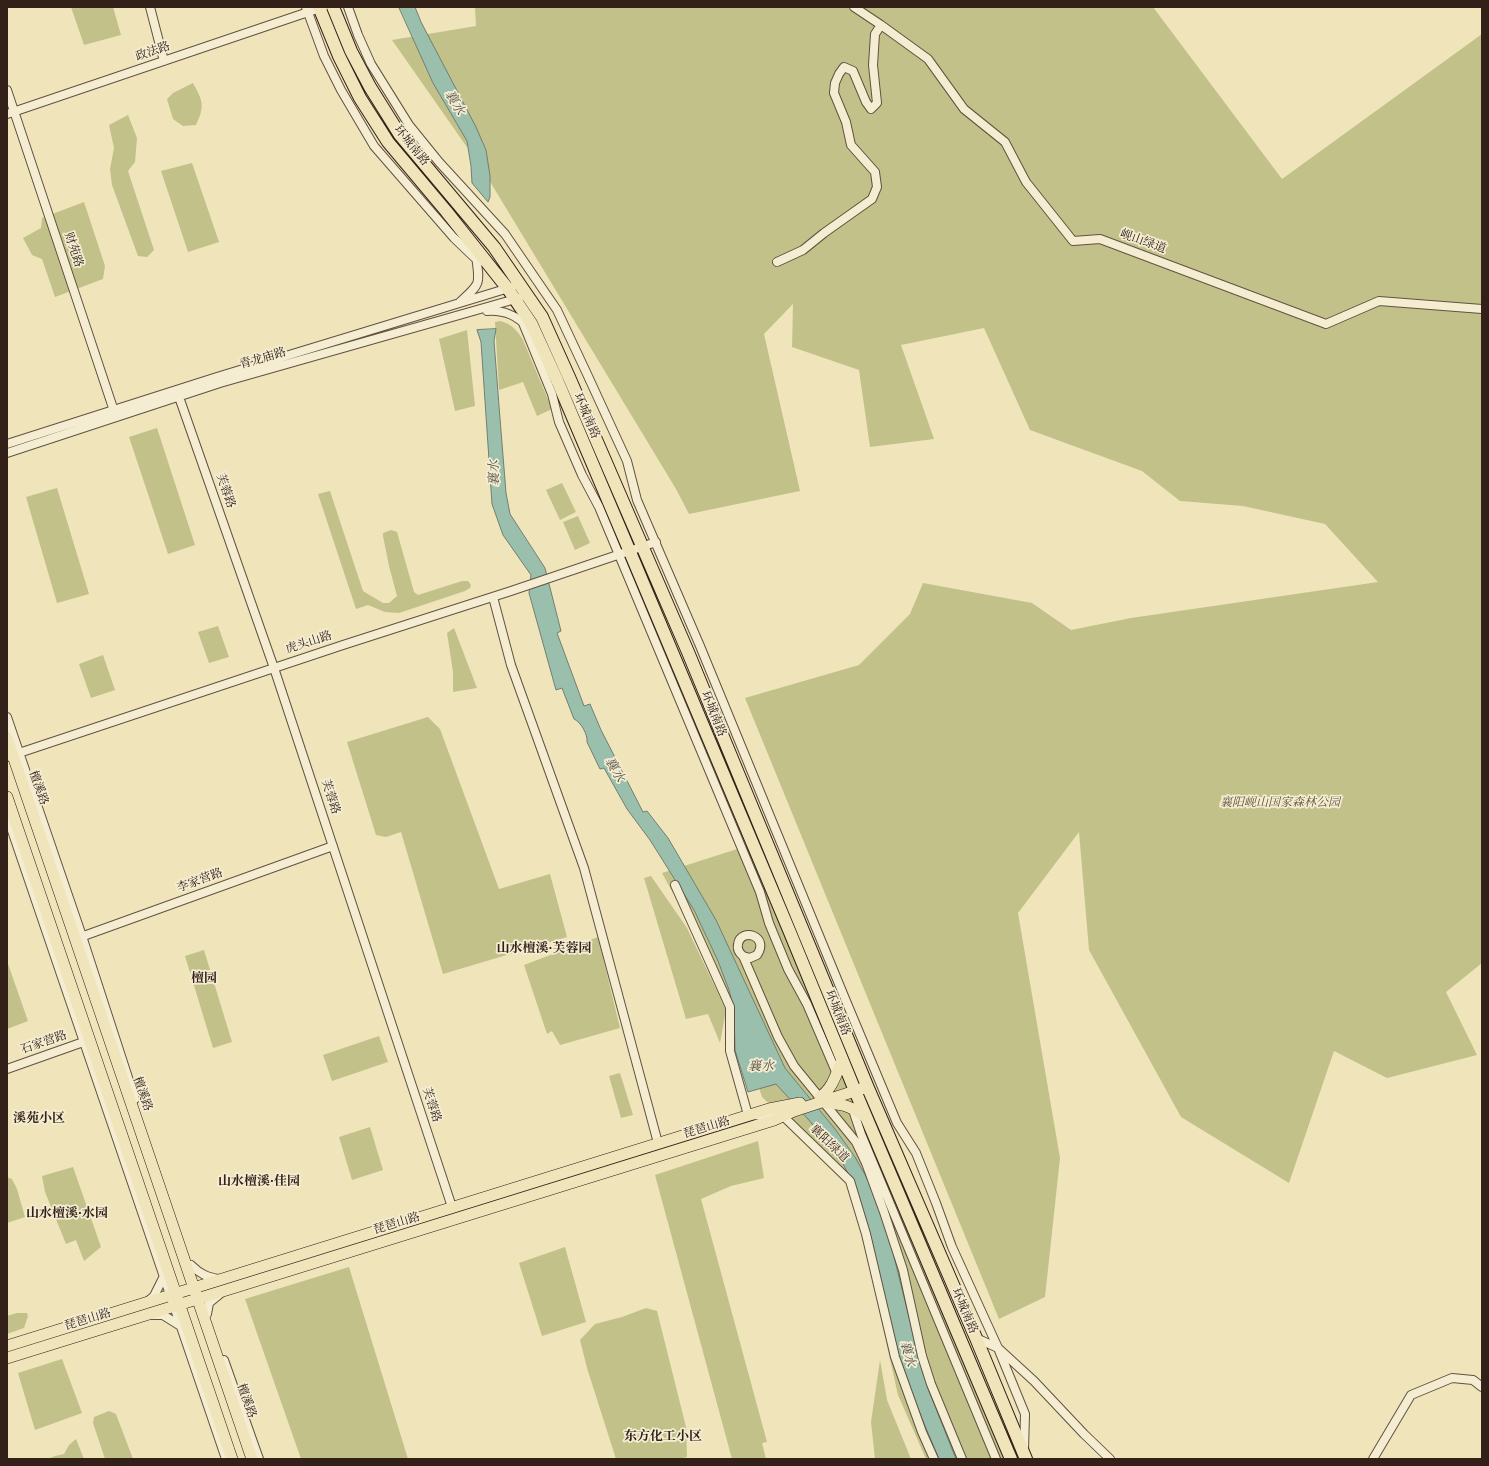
<!DOCTYPE html>
<meta charset="utf-8">
<style>
body{margin:0}
#map{position:relative;width:1489px;height:1466px;overflow:hidden;background:#f0e4ba;font-family:Cardo,serif}
canvas{display:block}
.frame{position:absolute;inset:0;border:8px solid #322019;pointer-events:none}
</style>
<div id="map">
<canvas width="1489" height="1466"></canvas>
<div class="frame"></div>
</div>
<script>
const g = document.querySelector('canvas').getContext('2d');
g.lineJoin = 'round';
function fillPath(path, color) {
  g.fillStyle = color;
  g.fill(path, 'evenodd');
}
function strokePath(path, color, width, dash) {
  g.strokeStyle = color;
  g.lineWidth = width;
  g.lineCap = dash ? 'butt' : 'round';
  g.setLineDash(dash || []);
  g.stroke(path);
}
function drawText(font, color, halo, rows, align = 'center') {
  g.font = font + ' Cardo,"Noto Serif SC",serif';
  g.lineWidth = 3.5;
  g.setLineDash([]);
  g.textBaseline = 'middle';
  g.strokeStyle = halo;
  g.fillStyle = color;
  for (const [text, x, y, turn = 0] of rows) {
    g.save();
    g.translate(x, y);
    g.rotate((+turn || 0) * Math.PI / 180);
    g.textAlign = isNaN(turn) ? turn : align;
    if (halo) g.strokeText(text, 0, 0);
    g.fillText(text, 0, 0);
    g.restore();
  }
}
const green = new Path2D(`
 M71 7H113L121 35 84 45Z
 M475 7H1153L1282 179 1482 34V963L1446 992 1477 1055 1387 1078 1334 1051 1289 1183 1181 1117 1089 950 1079 832 1018 913 1060 1158 1045 1297 999 1319 745 698 859 665 910 614 923 583 1032 603 1071 630 1131 618 1378 582 1325 524 1243 506 1180 501 1142 471 1030 430 984 328 901 345 934 439 870 447 859 370 792 347 793 304 764 334 800 491 689 514 676 489 483 170 392 40 476 26Z
 M193 83C203 101 205 106 196 125L183 126 173 119 167 99 173 93Z
 M128 115 137 138 135 162 128 171 154 250 147 257 138 256 112 185 110 169 114 148 109 125Z
 M192 163 219 242 188 252 161 171Z
 M84 202 105 266 103 279 55 297 42 259 32 255 23 238 41 228 42 218Z
 M500 321C512 324 517 330 523 340L552 409 537 416 523 382 499 390 495 322Z
 M467 330 475 406 455 411 439 339Z
 M157 428 195 545 168 554 129 437Z
 M562 483 576 512 560 520 546 490Z
 M57 488 89 594 57 603 26 497Z
 M330 491 363 591 383 603H389L397 596 389 566 383 536V533L391 530 397 532 414 592 418 595 462 581H468L471 585 470 588 465 591 399 613 385 612 368 605 356 609 318 494Z
 M578 516 590 543 575 550 563 522Z
 M218 626 229 657 209 663 198 632Z
 M454 628 477 688 453 692V672L447 633Z
 M103 655 115 690 91 698 79 664Z
 M428 717 440 729 499 889 550 874 567 937 443 974 401 832 386 837 376 835 347 742Z
 M753 844 1011 1459H926L898 1395 850 1181 762 1097 734 1005 662 873Z
 M651 876 687 928 726 1010 720 1043 708 1014 686 1019 644 878Z
 M598 937 620 1028 560 1045 552 1031 547 1034 524 965Z
 M204 950 232 1042 213 1048 185 956Z
 M7 961 28 1021 7 1029Z
 M379 1036 388 1062 332 1081 323 1055Z
 M620 1073 633 1115 621 1118 609 1076Z
 M370 1127 383 1170 352 1180 339 1137Z
 M758 1141 764 1178 731 1186 701 1199 767 1442 762 1443 766 1459H732L655 1175Z
 M73 1167 101 1247 84 1261 76 1240 66 1244 45 1192 42 1176Z
 M7 1177 12 1179 17 1189 25 1217 7 1223Z
 M565 1247 586 1322 542 1336 519 1263Z
 M349 1267 408 1459H301L245 1299Z
 M646 1308 657 1311 686 1427 687 1457 679 1459H616L587 1368 580 1340 595 1324 622 1317Z
 M17 1313H27L28 1316 24 1328 7 1334V1316Z
 M62 1359 82 1413 35 1430 18 1373Z
 M880 1360 887 1400 911 1459H875L871 1422Z
 M109 1411 116 1414 133 1459H105L93 1423 94 1417Z
 M76 1439 84 1459H48L55 1456 64 1454 69 1445Z`);
const water = new Path2D(`
 M399 7H415L421 22 476 127 486 150 490 176V197L488 202 472 183 471 166 467 141 433 83Z
 M496 329 494 341 499 406 506 493 510 514 545 568 561 631 557 633 584 706 590 704 601 730 643 812 647 811 668 838 716 920 785 1068 835 1129 855 1157 868 1180 886 1225 923 1373 929 1391 956 1459H939L912 1395 898 1356 852 1181 841 1160 808 1119 776 1084 748 1092 735 1050 734 1009 729 990 718 961 694 910 650 840 627 809 604 768 600 769 587 742C588 735 581 722 574 719L562 688 556 690 529 593 531 575 503 535 492 504 481 342 477 330Z`);
const minor = new Path2D(`
 M150 7 164 61
 M306 7 324 56 341 90 374 146 454 238 477 260
 M348 7 358 35 371 64 409 125 439 162 505 234 557 310 587 374 627 461 637 500 700 646 846 1001 897 1123 916 1153 936 1203 952 1247 998 1348 1025 1414 1024 1450
 M881 25 928 59 964 109 1005 142 1026 182 1073 241 1100 239 1326 324 1379 301 1482 309
 M7 90 115 414
 M7 114 323 7
 M777 262 803 250 824 233 872 199 877 187 875 172 851 145 846 122 834 93 835 83 839 74 844 67 853 71 866 102 871 109 877 103 873 65 875 34 881 25 854 7
 M460 302C481 283 480 285 476 256
 M487 311C502 310 517 315 527 327
 M523 323 552 394 559 422 582 475 599 507 760 892 769 923 788 969 807 1004 837 1074
 M179 397 274 668 452 1207
 M7 444 217 377 512 287
 M7 453 220 383 519 298
 M493 597 511 665 584 868 658 1143
 M7 717 82 936 135 1099
 M7 757 343 645 511 591 656 542
 M7 816 226 1459
 M675 885 730 1007V1051L748 1115 783 1116 850 1181 866 1234 895 1357 922 1432 934 1459
 M78 938 333 846
 M743 956 750 958 757 955C770 936 741 927 738 944 737 949 739 953 743 956L778 1037 794 1066 856 1142 866 1163 884 1212 903 1270 922 1356 931 1384 962 1459
 M7 1069 89 1040
 M852 1107 861 1134 996 1459
 M191 1265C200 1274 207 1277 219 1279
 M147 1302 154 1296 163 1278
 M207 1314 209 1303 220 1294
 M153 1315H163L179 1325
 M976 1338 998 1348 1034 1381 1084 1434 1110 1459
 M224 1360 259 1459
 M1373 1459 1411 1395 1452 1378 1473 1380 1482 1387`);
const major = new Path2D(`
 M7 738 252 1459
 M7 797 232 1459
 M820 1097C833 1088 836 1074 842 1060
 M827 1103C845 1104 851 1107 866 1117
 M7 1346 769 1109 800 1103
 M7 1358 774 1120 794 1111 867 1087`);
const highway = new Path2D(`
 M319 7 339 56 360 98 388 142 446 211 508 289 531 323 557 380 630 552 789 930 856 1093 1011 1459
 M333 7 351 51 370 87 400 135 494 247 542 317 569 377 688 652 868 1088 976 1338 1026 1459`);
const streetNames = [
 ["政法路",153,52,-19],
 ["环城南路",411,146,51],
 ["岘山绿道",1143,242,20],
 ["财苑路",73,250,72],
 ["青龙庙路",263,359,-16],
 ["环城南路",586,416,67],
 ["芙蓉路",225,491,71],
 ["虎头山路",309,643,-18],
 ["环城南路",713,714,68],
 ["檀溪路",38,788,71],
 ["芙蓉路",330,797,72],
 ["李家营路",200,881,-20],
 ["环城南路",837,1013,68],
 ["石家营路",44,1043,-19],
 ["檀溪路",142,1094,71],
 ["芙蓉路",431,1105,72],
 ["琵琶山路",707,1128,-17],
 ["襄阳绿道",829,1144,44],
 ["琵琶山路",397,1224,-17],
 ["环城南路",964,1311,67],
 ["琵琶山路",88,1320,-17],
 ["檀溪路",246,1401,71]
];
const parkNames = [
 ["襄阳岘山国家森林公园",1280,803]
];
const waterNames = [
 ["襄水",454,103,60],
 ["襄水",495,473,-91],
 ["襄水",614,770,61],
 ["襄水",761,1067],
 ["襄水",907,1354,75]
];
const neighbourhoodNames = [
 ["山水檀溪·芙蓉园",544,949],
 ["檀园",204,979],
 ["溪苑小区",39,1119],
 ["山水檀溪·佳园",259,1182],
 ["山水檀溪·水园",67,1214],
 ["东方化工小区",663,1437]
];
fillPath(green, '#c2c18a');
fillPath(water, '#9abfad');
strokePath(water, '#707f72', 1);
strokePath(minor, '#625141', 10);
strokePath(major, '#322019', 12);
strokePath(highway, '#322019', 14);
strokePath(minor, '#f5edd2', 8);
strokePath(major, '#f0e4ba', 11);
strokePath(highway, '#f0e4ba', 12);
drawText('12px', '#322019', '#f5edd2', streetNames);
drawText('italic 12px', '#5d503b', '#f5edd2', parkNames);
drawText('italic 13px', '#515045', '#f5edd2', waterNames);
drawText('bold 13px', '#322019', '#f5edd2', neighbourhoodNames);
</script>
